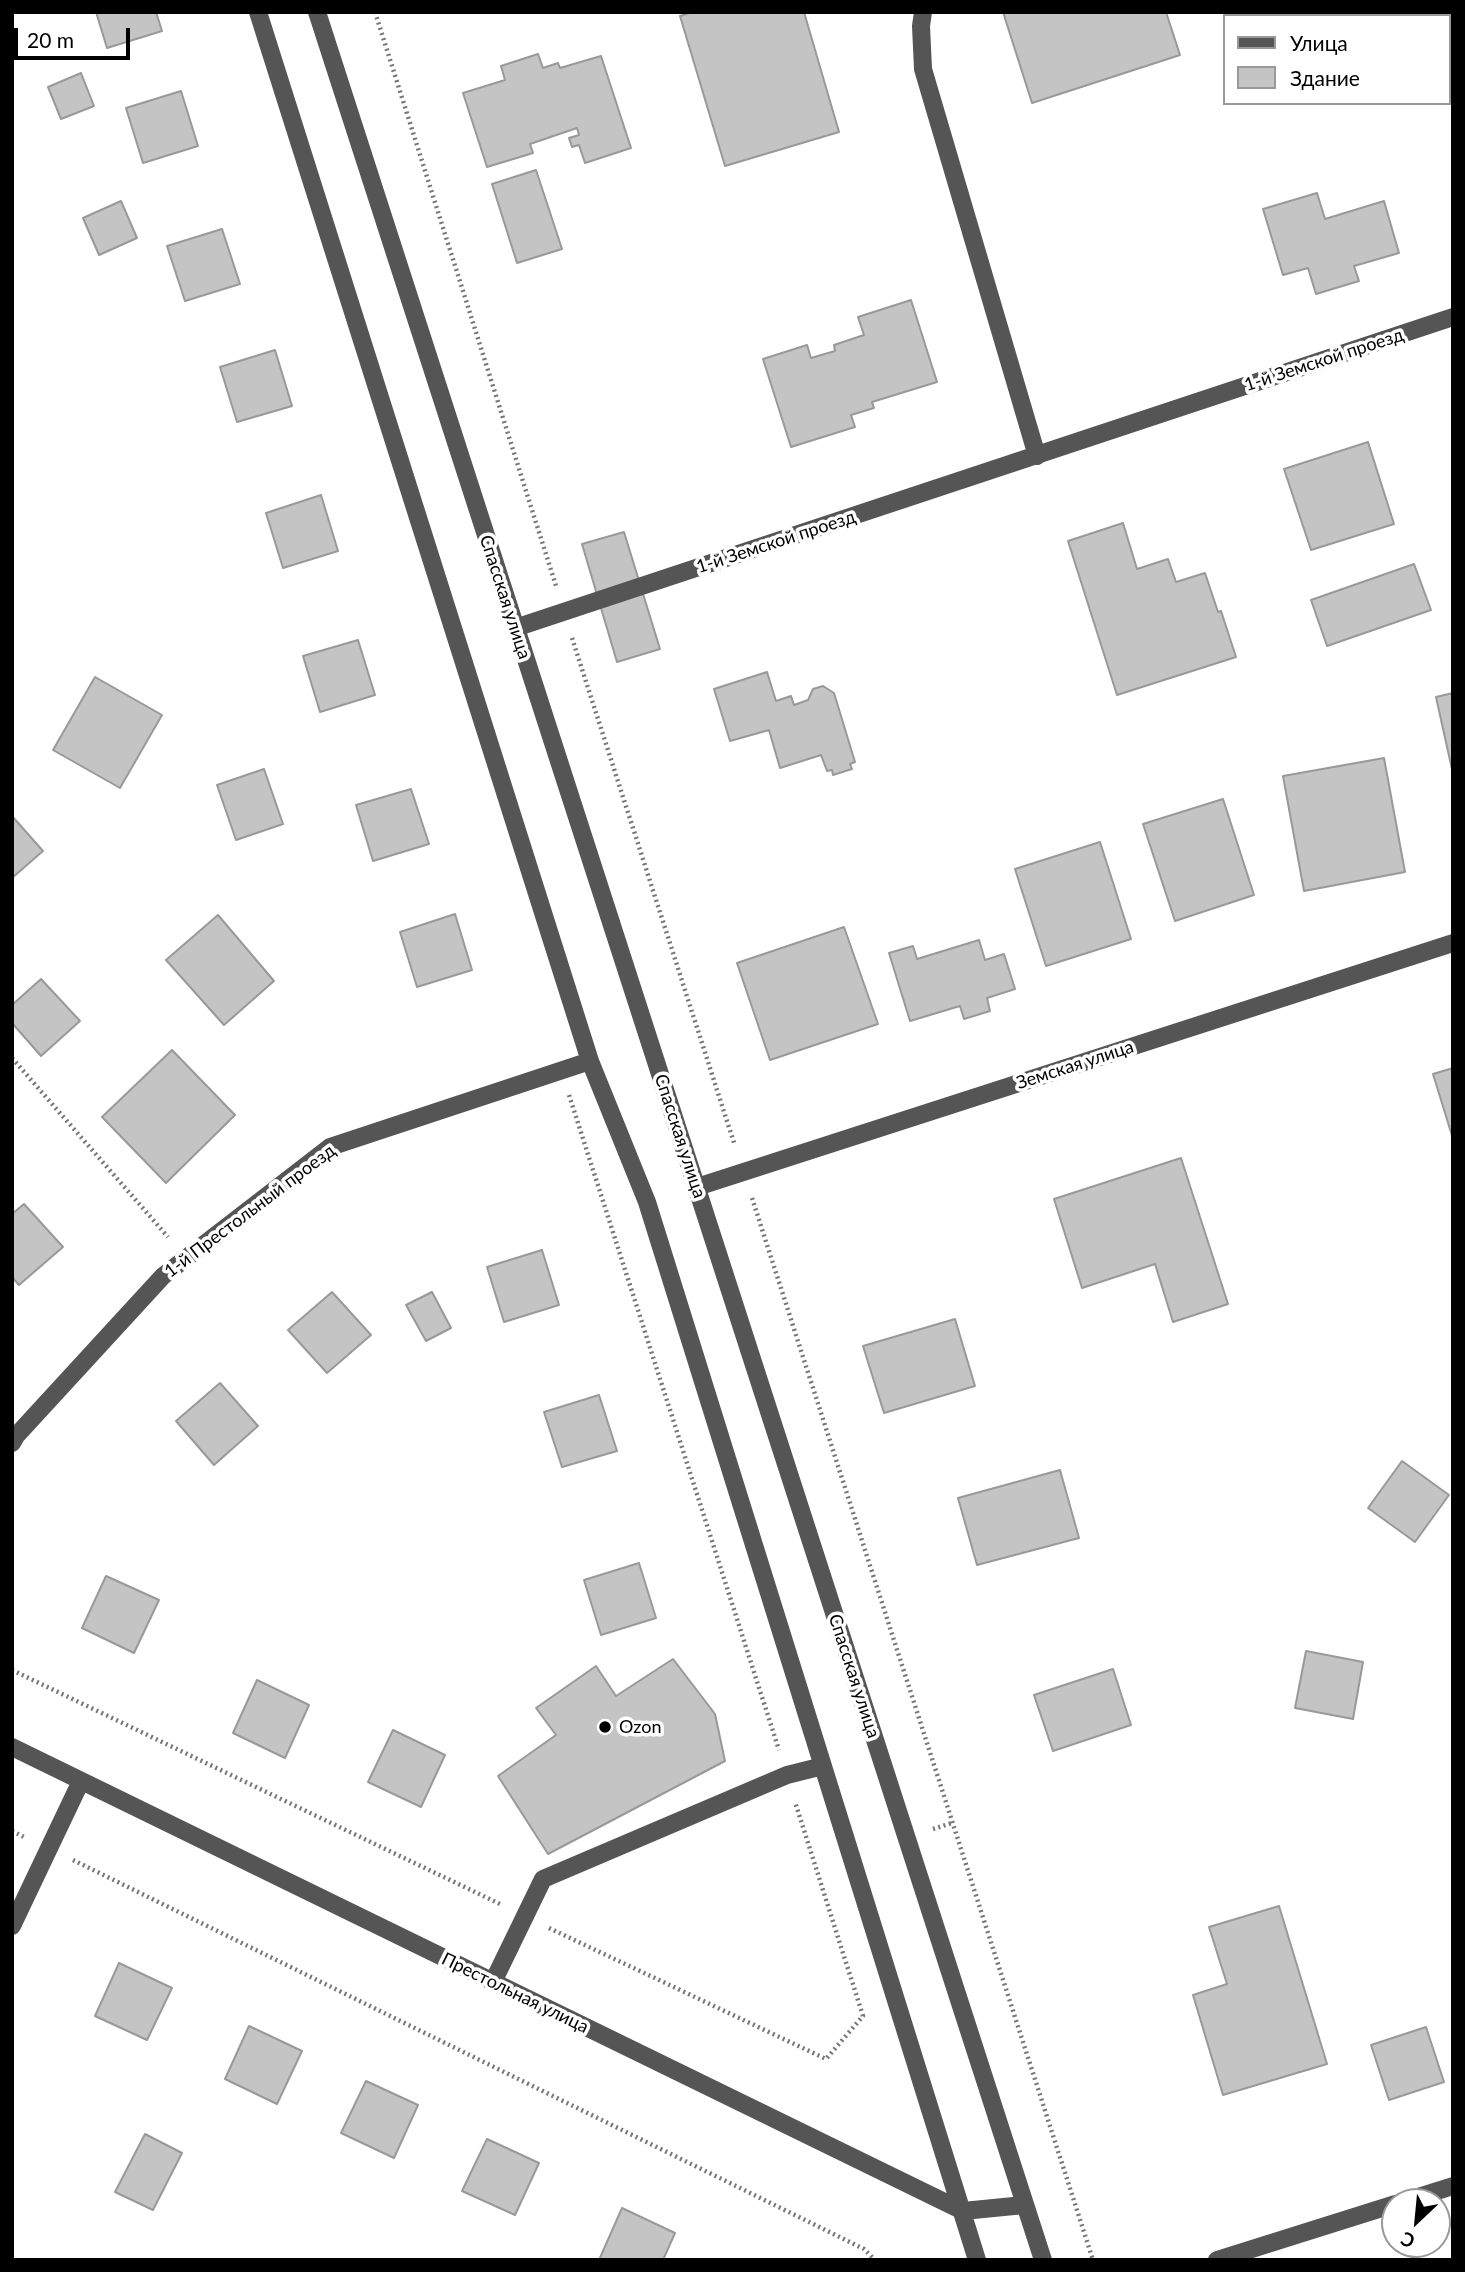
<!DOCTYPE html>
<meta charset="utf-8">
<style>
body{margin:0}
#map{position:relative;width:1465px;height:2272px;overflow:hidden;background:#fff;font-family:Lato,sans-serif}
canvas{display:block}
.frame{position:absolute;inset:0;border:14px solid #000;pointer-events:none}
.legend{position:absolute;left:1223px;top:14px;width:228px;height:91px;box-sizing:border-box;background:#fff;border:2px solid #999;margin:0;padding:9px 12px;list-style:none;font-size:21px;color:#000}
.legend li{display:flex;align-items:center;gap:14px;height:35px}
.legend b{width:35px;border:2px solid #999}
.north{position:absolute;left:1381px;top:2188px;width:70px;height:70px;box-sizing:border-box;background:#fff;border:2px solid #999;border-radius:50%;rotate:206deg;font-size:19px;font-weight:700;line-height:28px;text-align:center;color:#000}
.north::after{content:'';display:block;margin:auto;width:24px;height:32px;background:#000;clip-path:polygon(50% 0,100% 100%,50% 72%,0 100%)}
.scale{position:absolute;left:14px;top:28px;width:116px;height:32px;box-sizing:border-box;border:4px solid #000;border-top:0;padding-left:9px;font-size:21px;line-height:24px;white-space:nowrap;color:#000;-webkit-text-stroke:5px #fff;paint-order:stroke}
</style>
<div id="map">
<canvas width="1465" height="2272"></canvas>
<div class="frame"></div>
<ul class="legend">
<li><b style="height:9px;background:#555"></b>Улица</li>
<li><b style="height:19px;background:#c4c4c4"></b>Здание</li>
</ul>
<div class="north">С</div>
<div class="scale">20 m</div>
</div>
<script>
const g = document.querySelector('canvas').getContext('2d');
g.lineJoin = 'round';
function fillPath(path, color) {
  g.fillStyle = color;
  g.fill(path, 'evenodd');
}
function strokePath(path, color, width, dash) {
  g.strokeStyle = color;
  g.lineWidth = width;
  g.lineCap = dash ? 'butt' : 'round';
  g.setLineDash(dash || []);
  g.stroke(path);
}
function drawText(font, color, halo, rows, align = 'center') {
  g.font = font + ' Lato,sans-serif';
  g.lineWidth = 7;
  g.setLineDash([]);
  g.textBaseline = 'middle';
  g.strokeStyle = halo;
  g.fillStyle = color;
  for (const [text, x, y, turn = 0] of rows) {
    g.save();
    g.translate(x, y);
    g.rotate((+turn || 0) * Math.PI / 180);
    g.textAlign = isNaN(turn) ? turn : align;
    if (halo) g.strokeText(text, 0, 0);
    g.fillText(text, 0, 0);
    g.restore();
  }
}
const building = new Path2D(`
 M96 12H156L162 31 107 48Z
 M693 12H804L839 132 725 166 680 16Z
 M1003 12H1166L1180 55 1032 103Z
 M538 54 543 68 558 63 560 68 601 56 631 148 585 163 579 145 572 147 569 138 579 135 577 128 530 144 533 153 487 167 463 93 505 80 501 66Z
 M81 73 94 106 61 119 48 87Z
 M181 91 198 146 143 163 126 108Z
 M536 170 562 249 517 263 492 184Z
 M1317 193 1325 219 1384 201 1399 253 1354 266 1359 281 1316 294 1308 268 1283 275 1263 209Z
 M121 201 137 238 99 255 83 218Z
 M222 229 240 284 185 301 167 246Z
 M911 300 937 382 872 402 874 408 851 415 855 427 791 447 763 359 807 345 811 358 835 351 834 345 864 335 858 317Z
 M275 350 292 406 237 422 220 367Z
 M1368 442 1394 524 1311 550 1284 469Z
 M321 495 338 551 283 568 266 513Z
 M1123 523 1137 569 1168 559 1176 582 1205 573 1218 612 1221 611 1236 657 1117 695 1068 541Z
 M624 532 660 649 617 662 582 544Z
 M1414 564 1431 610 1327 646 1311 600Z
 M358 640 375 695 320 712 303 656Z
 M767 672 776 701 791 696 794 705 808 700 813 689 823 686 834 693 855 762 850 764 852 769 833 775 832 770 827 771 821 755 780 768 769 730 730 741 714 689Z
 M95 677 162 715 120 788 53 750Z
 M1453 693V774L1436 697Z
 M1384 758 1405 872 1304 891 1283 776Z
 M264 769 283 824 236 840 217 785Z
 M411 789 429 844 373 861 356 805Z
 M1223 799 1254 895 1175 921 1143 824Z
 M12 816 43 851 12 878Z
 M1100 842 1131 939 1046 966 1015 869Z
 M455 914 472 970 417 987 400 932Z
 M218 915 274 981 224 1025 166 960Z
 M844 927 878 1024 770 1060 737 963Z
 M979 940 985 960 1004 954 1015 989 987 998 990 1011 964 1019 960 1006 910 1021 889 953 913 946 917 959Z
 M41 979 80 1021 41 1056 12 1023V1005Z
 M172 1050 235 1115 166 1183 102 1117Z
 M1453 1068V1139L1433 1074Z
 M1181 1158 1228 1304 1173 1322 1155 1264 1082 1288 1054 1199Z
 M24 1204 63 1247 19 1285 12 1277V1214Z
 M542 1250 559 1305 504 1322 487 1267Z
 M332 1292 371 1335 327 1373 288 1330Z
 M432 1292 451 1328 426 1341 406 1305Z
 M955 1319 975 1386 884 1413 863 1346Z
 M220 1383 258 1426 214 1465 176 1421Z
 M599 1395 617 1451 562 1467 544 1412Z
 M1402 1461 1449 1495 1415 1542 1368 1508Z
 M1060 1470 1079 1538 977 1565 958 1498Z
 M639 1563 656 1618 601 1635 584 1580Z
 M106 1576 159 1600 134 1653 82 1628Z
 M1306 1651 1363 1662 1353 1719 1295 1708Z
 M673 1659 715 1714 725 1761 548 1854 498 1776 556 1735 536 1708 596 1666 616 1696Z
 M1113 1669 1131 1725 1053 1751 1034 1695Z
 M257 1680 309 1705 285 1758 233 1733Z
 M393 1730 445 1755 421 1807 368 1782Z
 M1279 1906 1327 2064 1223 2095 1193 1995 1227 1984 1209 1927Z
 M119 1963 172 1988 147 2040 95 2016Z
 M249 2026 302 2051 277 2104 225 2079Z
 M1426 2027 1444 2082 1389 2100 1371 2045Z
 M366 2081 418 2105 394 2158 341 2133Z
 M145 2134 182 2153 153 2210 115 2192Z
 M487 2139 539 2163 515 2215 462 2191Z
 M622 2208 675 2233 663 2260H599Z`);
const path = new Path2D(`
 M375 12 556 586
 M572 638 735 1146
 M12 1058 168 1237
 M569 1095 779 1750
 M752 1198 1093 2260
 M12 1670 500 1904
 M933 1829 952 1823
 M12 1831 24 1837
 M73 1860 864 2249 875 2260
 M549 1928 826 2059 863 2016 795 1802`);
const minor = new Path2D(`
 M258 12 590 1061 647 1202 977 2260
 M317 12 1043 2260
 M923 12 921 26 923 69 1037 456
 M515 628 1453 317
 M697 1187 1453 943
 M12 1443 16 1436 163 1276 330 1147 590 1061
 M12 1747 963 2211 1024 2205
 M12 1926 81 1781
 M493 1982 543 1879 787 1775 823 1766
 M1402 2202 1453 2186
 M1217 2260 1395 2204`);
const markers = [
 [605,1727,7,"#000"]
];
const streetNames = [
 ["1-й Земской проезд",1324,360,-18],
 ["1-й Земской проезд",776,542,-18],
 ["Спасская улица",505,597,72],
 ["Земская улица",1075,1065,-18],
 ["Спасская улица",680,1136,72],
 ["1-й Престольный проезд",250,1211,-37],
 ["Спасская улица",854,1676,72],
 ["Престольная улица",515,1993,26]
];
const poiNames = [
 ["Ozon",619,1727]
];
fillPath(building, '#c4c4c4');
strokePath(building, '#999', 2);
strokePath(path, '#777', 4.5, [2, 3.5]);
strokePath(minor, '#555', 18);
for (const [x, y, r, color] of markers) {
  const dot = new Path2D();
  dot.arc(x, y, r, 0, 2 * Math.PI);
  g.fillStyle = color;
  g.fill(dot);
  strokePath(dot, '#fff', 2.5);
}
drawText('18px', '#000', '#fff', streetNames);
drawText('18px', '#000', '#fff', poiNames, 'left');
</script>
